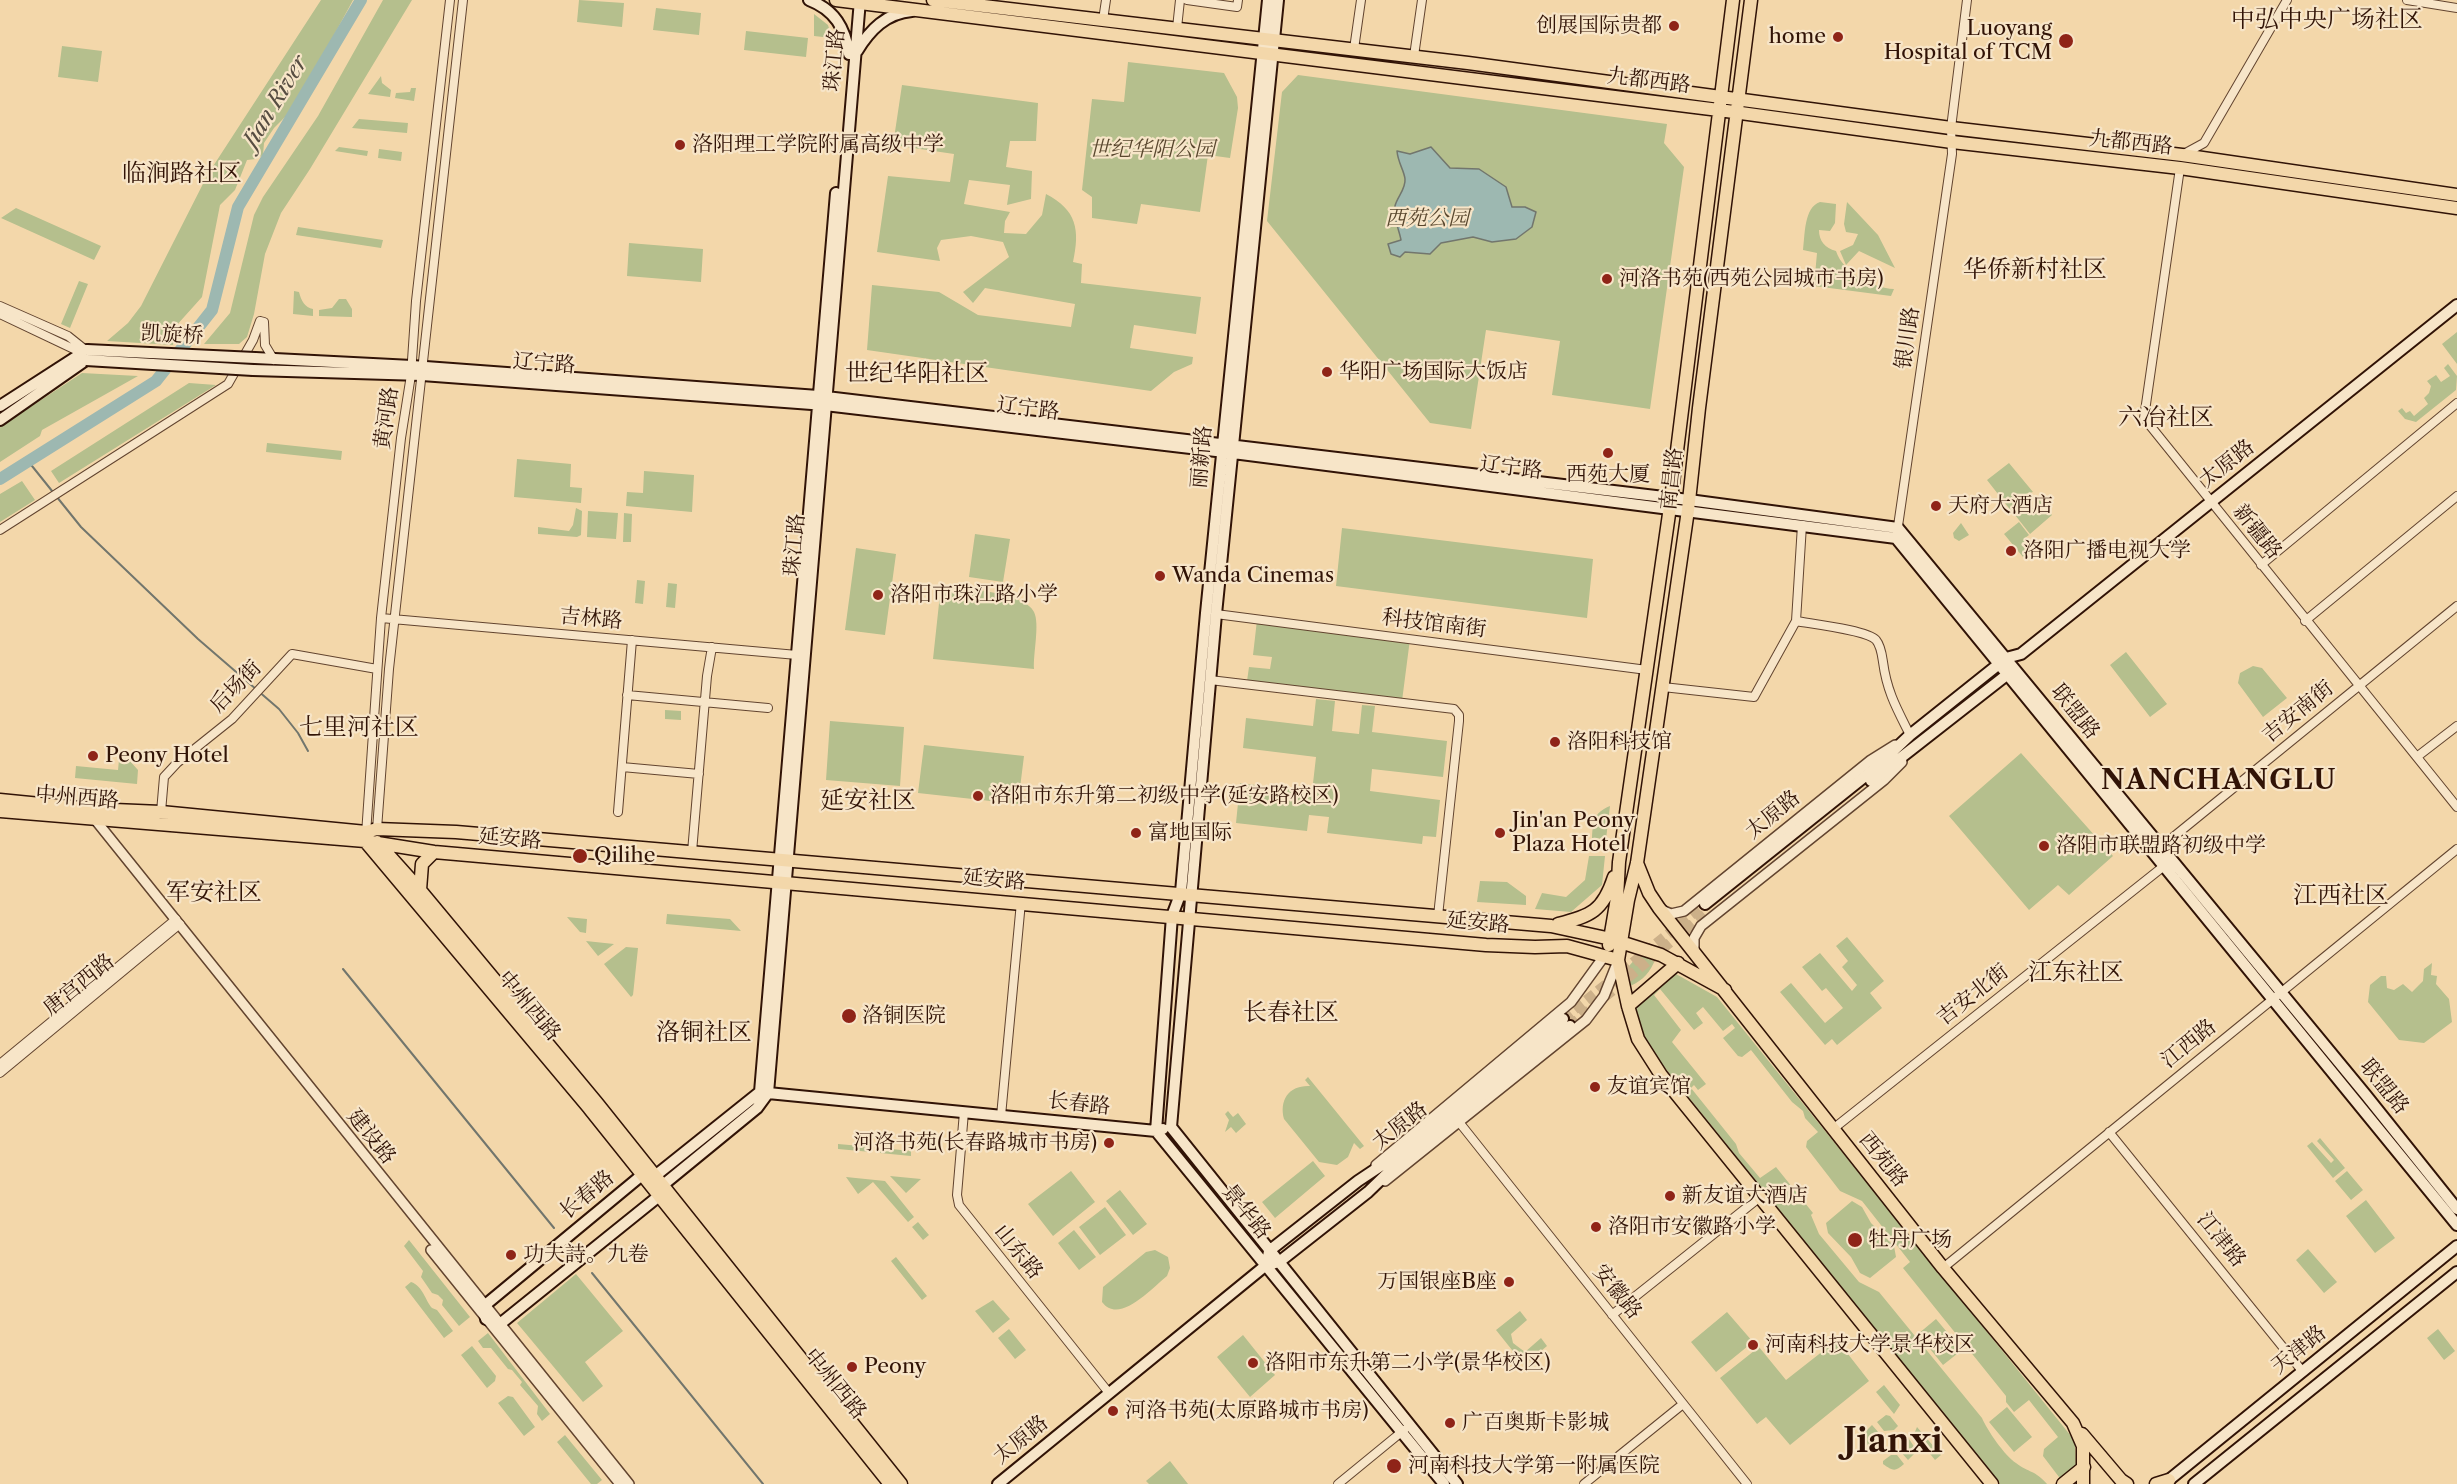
<!DOCTYPE html>
<meta charset="utf-8">
<style>
body{margin:0}
canvas{display:block;background:#f3d7aa}
</style>
<canvas width="2457" height="1484"></canvas>
<script>
const g = document.querySelector('canvas').getContext('2d');
g.lineJoin = 'round';
function fillPath(path, color) {
  g.fillStyle = color;
  g.fill(path, 'evenodd');
}
function strokePath(path, color, width, dash) {
  g.strokeStyle = color;
  g.lineWidth = width;
  g.lineCap = dash ? 'butt' : 'round';
  g.setLineDash(dash || []);
  g.stroke(path);
}
function drawText(font, color, halo, rows, align = 'center') {
  g.font = font + ' "Libre Caslon Text","Noto Serif SC",serif';
  g.lineWidth = 4.5;
  g.setLineDash([]);
  g.textBaseline = 'middle';
  g.strokeStyle = halo;
  g.fillStyle = color;
  for (const [text, x, y, turn = 0] of rows) {
    g.save();
    g.translate(x, y);
    g.rotate((+turn || 0) * Math.PI / 180);
    g.textAlign = isNaN(turn) ? turn : align;
    if (halo) g.strokeText(text, 0, 0);
    g.fillText(text, 0, 0);
    g.restore();
  }
}
const green = new Path2D(`
 M321 0H353L295 107 274 128 264 143 263 155 256 159 247 160 235 190 220 205 202 297 176 326 173 345 107 341 128 323 141 306 208 174Z
 M383 0H412L310 169 281 213 265 254 254 314 247 337 239 344H204L230 313 254 215 263 197 318 116Z
 M579 0 624 3 622 27 577 22Z
 M656 8 701 13 699 35 653 30Z
 M814 14 828 25 832 38 814 36Z
 M746 31 808 38 806 57 744 50Z
 M62 46 102 51 98 82 58 77Z
 M1128 62 1224 73 1237 97 1238 108 1230 158 1208 155 1200 212 1141 204 1137 224 1092 218V197L1082 190 1092 99 1124 102Z
 M1298 75 1667 124 1664 143 1684 167 1650 409 1552 395 1560 341 1486 330 1471 429 1430 423 1267 221 1282 92Z
 M381 76 382 83 391 90 390 97 368 94Z
 M902 85 1038 103 1036 141H1010L1006 167 1032 171 1031 199 1007 205 1010 185 969 180 964 204 1010 212 1005 221 1004 233 1026 234 1042 215 1046 194C1077 210 1080 230 1073 262L1082 264 1081 283 1201 297 1196 334 1134 325 1130 348 1193 357 1192 364 1174 372 1151 391 867 350 872 285 939 292 978 315 1071 327 1075 304 985 288 973 303 963 292 1009 257 1003 242 971 236 941 240 937 248 940 261 877 252 888 176 950 182 954 154 893 145Z
 M411 88H416L414 101 395 98 396 93 410 92Z
 M359 119 408 123 407 133 352 128Z
 M339 147 368 151 367 156 335 151Z
 M379 149 402 152 401 161 378 158Z
 M1820 202 1836 204 1835 223 1830 231 1819 230C1819 241 1825 248 1836 251 1843 273 1873 288 1894 289L1891 296 1814 286 1817 253 1803 250C1805 235 1804 207 1820 202Z
 M1847 202 1878 235 1895 268 1859 251 1846 265 1840 251 1853 245 1858 234 1846 232 1844 224Z
 M16 208 101 246 94 260 1 218Z
 M298 227 383 240 381 248 296 235Z
 M629 243 703 249 701 282 627 276Z
 M79 281 88 284 70 328 61 324Z
 M294 291 299 292C301 300 305 308 313 309V316L293 314Z
 M339 299H346L352 309V317L319 316V310L332 308Z
 M2457 332V364L2442 344Z
 M2448 364 2457 376 2456 390 2416 422 2405 419 2398 411 2402 408 2406 413 2410 411 2414 416 2428 404 2424 398 2429 393 2431 386 2427 381 2436 375 2441 382 2450 376 2444 368Z
 M82 373 138 376 42 430 40 436 0 462V427Z
 M189 383 216 385 59 483 51 471Z
 M267 443 342 451 341 460 266 452Z
 M517 459 571 464 570 487 582 488 581 503 514 497Z
 M2009 463 2033 492 2022 495 2021 504 2012 512 1987 480Z
 M644 471 694 475 692 512 626 506 627 492 643 493Z
 M22 481 35 500 0 522V494Z
 M2039 499 2052 515 2030 534 2015 515 2024 507 2030 509 2035 507Z
 M576 508 582 511 581 535 577 537 538 534V527L569 531 573 525Z
 M588 511 618 513 616 539 587 537Z
 M624 513 632 514 631 542H623Z
 M2019 522 2029 535 2025 538 2033 549 2023 557 2004 534Z
 M1961 523 1969 535 1959 541 1954 538 1953 533Z
 M1342 528 1593 559 1587 618 1336 586Z
 M975 534 1010 539 1003 582 969 577Z
 M856 548 896 554 885 635 845 630Z
 M637 580 645 581 643 604 635 603Z
 M668 583 677 584 675 608 666 607Z
 M941 585C960 587 1026 593 1034 612 1040 624 1033 654 1034 669L933 659Z
 M1257 620 1410 639 1402 701 1247 681 1249 667 1270 669 1272 657 1253 655Z
 M2126 652 2167 704 2150 717 2110 665Z
 M2253 666 2262 668 2287 698 2263 717 2238 683 2240 673Z
 M1316 699 1335 701 1332 731 1359 734 1362 705 1375 706 1372 732 1447 741 1443 777 1372 769 1370 791 1440 800 1436 837 1423 836 1422 844 1327 833 1329 817 1309 815 1307 831 1236 823 1240 783 1312 792 1316 757 1243 748 1246 718 1313 726Z
 M665 710 681 711V720L665 719Z
 M830 721 904 727 900 786 826 780Z
 M924 745 1024 756 1018 804 918 793Z
 M120 750 138 770 137 784 75 778 76 766 118 770Z
 M2021 753 2113 856 2069 895 2058 885 2029 910 1949 816Z
 M1610 806 1606 839 1592 838C1593 822 1593 813 1610 806Z
 M1589 856H1605L1602 885 1571 912 1535 909 1542 893 1566 897 1585 880Z
 M1480 881 1507 882 1526 896V905L1477 902Z
 M667 914 730 919 741 931 666 924Z
 M567 917 587 919 586 933 580 932Z
 M1847 937 1884 981 1870 993 1882 1008 1837 1045 1832 1039 1825 1045 1780 992 1791 983 1825 1023 1843 1008 1826 988 1822 991 1802 967 1820 953 1852 991 1857 985 1842 967 1848 961 1836 946Z
 M586 941 614 944 598 956Z
 M626 947 638 948 633 995 631 997 604 964Z
 M1646 954 1656 958C1650 972 1644 980 1630 986L1629 966 1637 957Z
 M2432 963 2431 975 2437 976 2436 984 2449 999 2452 1022 2424 1043 2399 1040 2368 1002 2370 985 2381 976H2386L2387 988 2394 990 2403 984 2412 992 2423 981 2424 969Z
 M1676 974 1717 997 2075 1441 2076 1470 2062 1481 2043 1456 2044 1449 2058 1437 2029 1400 2014 1412 2006 1402V1396L1903 1268 1910 1262 1862 1201 1840 1191 1806 1147 1807 1141 1818 1132 1805 1118 1803 1111 1792 1102 1751 1050 1742 1057 1738 1056 1723 1038 1735 1028 1732 1024 1723 1031 1703 1007 1696 1013 1703 1023 1694 1030 1660 989 1654 995 1681 1030 1672 1042 1706 1084 1698 1090 1694 1085 1691 1088 1736 1144 1739 1153 1760 1178 1776 1167 1813 1213 1811 1215 1819 1234 1859 1282 1879 1292 1982 1418C1987 1430 2005 1456 2016 1463 2029 1473 2035 1470 2047 1484H2000L1649 1048 1634 1007Z
 M1308 1077 1364 1146 1360 1149 1354 1143 1348 1157 1337 1165 1319 1162 1284 1119C1279 1100 1289 1085 1310 1086L1305 1080Z
 M1228 1111 1233 1117 1238 1113 1246 1124 1236 1133 1231 1127 1225 1132 1229 1120 1225 1114Z
 M2320 1138 2345 1168 2333 1178 2307 1146 2312 1142 2331 1163 2334 1160 2317 1141Z
 M838 1144 872 1147 871 1152 838 1149Z
 M881 1148 911 1151V1156L880 1153Z
 M1313 1161 1325 1176 1275 1218 1262 1202Z
 M1071 1171 1095 1202 1053 1236 1028 1204Z
 M2347 1171 2363 1190 2351 1200 2335 1181Z
 M890 1176 921 1179 906 1193Z
 M846 1177 885 1181 914 1217 908 1222 873 1182 858 1194Z
 M1120 1190 1147 1224 1133 1235 1106 1201Z
 M2366 1200 2395 1238 2375 1253 2346 1216Z
 M1852 1201 1862 1207 1871 1223 1894 1246 1896 1257 1870 1278 1860 1273 1851 1257 1828 1233 1826 1223Z
 M1105 1207 1126 1235 1100 1255 1079 1227Z
 M918 1222 929 1235 923 1240 912 1227Z
 M1074 1230 1096 1257 1079 1270 1058 1243Z
 M409 1240 470 1317 459 1326 442 1305 443 1300 438 1295 432 1293 421 1277 423 1271 404 1246Z
 M2308 1249 2337 1282 2324 1293 2296 1260Z
 M1155 1250 1168 1257 1170 1268 1167 1276C1151 1289 1119 1325 1102 1302L1103 1287 1146 1252Z
 M896 1257 927 1296 922 1300 891 1261Z
 M576 1274 623 1331 585 1362 603 1386 583 1402 517 1323Z
 M411 1282C423 1286 425 1300 432 1308L437 1310 453 1331 444 1338 405 1287Z
 M993 1300 1010 1319 993 1333 975 1311Z
 M1520 1311 1527 1320 1511 1334 1513 1343 1525 1352 1541 1338 1547 1346 1524 1365 1496 1330Z
 M1727 1312 1753 1342 1716 1372 1691 1342Z
 M1936 1319 1962 1350 1943 1365 1918 1334Z
 M1009 1329 1026 1350 1015 1359 998 1338Z
 M2438 1329 2455 1351 2444 1360 2427 1338Z
 M488 1333 550 1414 542 1421 537 1414 538 1406 520 1385 522 1382 512 1370 508 1369 491 1348H483L478 1341Z
 M1243 1335 1275 1375 1250 1397 1217 1357Z
 M1837 1340 1869 1381 1790 1445 1766 1417 1757 1424 1720 1378 1759 1347 1786 1380Z
 M472 1346 496 1376 495 1381 487 1388 461 1355Z
 M1884 1385 1900 1405 1894 1414 1876 1392Z
 M508 1396 513 1397 535 1427 524 1436 498 1403Z
 M2007 1407 2032 1437 2014 1452 1989 1422Z
 M1886 1415 1890 1416 1898 1426 1894 1430 1884 1431 1877 1422Z
 M1872 1425 1880 1434 1877 1440 1868 1446 1864 1433Z
 M1917 1427 1941 1455 1935 1460 1914 1434Z
 M565 1435 602 1480 597 1484H591L557 1442Z
 M1907 1436 1917 1451 1908 1460 1900 1451 1903 1440Z
 M1891 1455H1897L1904 1464C1895 1472 1893 1471 1883 1464V1461Z
 M1170 1461 1188 1484H1149L1146 1481Z`);
const water = new Path2D(`
 M1431 147 1450 168 1479 169 1506 187 1512 207H1525L1536 212 1532 227 1516 239 1492 242 1473 237 1441 243 1430 254 1405 252 1400 257 1391 254 1388 244 1401 240C1399 229 1393 218 1395 206 1397 197 1406 189 1405 179 1404 170 1398 163 1397 151L1410 154Z`);
const stream = new Path2D(`
 M28 461 81 527 198 639 279 709 298 733 308 751
 M343 969 554 1228
 M592 1273 763 1484`);
const river = new Path2D(`
 M0 479 156 381 212 310 238 207 361 0`);
const secondaryTunnel = new Path2D(`
 M1563 1019 1705 904
 M1570 1026 1708 911`);
const minor = new Path2D(`
 M1187 0 1237 7 1238 0
 M2407 0 2457 8
 M1103 20 1106 0
 M1177 28 1180 0
 M1354 49 1361 0
 M1414 56 1422 0
 M2182 155 2204 143 2287 0
 M2180 168 2144 418 2457 807
 M0 306 68 336 88 352
 M0 314 82 353 84 356
 M260 321 264 322 265 345 274 360
 M0 530 228 384 253 340 260 321
 M1897 533 1952 154 1951 128 1967 0
 M2261 565 2457 403
 M1216 614 1647 670
 M381 618 797 655
 M1796 621C1812 624 1867 630 1876 640 1881 646 1882 655 1883 662 1887 692 1897 709 1910 735
 M2305 621 2457 496
 M1210 680 1454 709 1459 715V721L1438 916
 M1663 687 1754 697 1796 621 1802 525
 M627 695 768 708
 M2418 756 2457 726
 M622 767 699 774
 M161 812 164 777 177 763 232 719 292 654 377 669
 M618 812 632 640
 M377 829 389 669 463 0
 M366 834 381 618 401 438 411 375 416 301 450 0
 M2161 847 2457 606
 M692 852 707 676 712 647
 M0 1064 176 919
 M0 1073 180 924
 M964 1112 957 1195 959 1205 1109 1393
 M1001 1116 1021 902
 M1459 1122 1747 1484
 M1833 1129 2164 866
 M2109 1132 2303 1372
 M1943 1268 2457 849
 M1612 1315 1760 1197
 M1338 1484 1404 1430
 M1584 1484 1683 1404`);
const tertiary = new Path2D(`
 M93 817 629 1484
 M1662 910 1671 914 1684 911 1871 760 1895 745
 M1694 953V938L1701 926 1884 780 1902 762
 M1376 1165 1571 1002 1605 955
 M1385 1181 1586 1020 1604 996 1618 961
 M431 1250 620 1484`);
const secondary = new Path2D(`
 M809 0C835 10 845 28 849 54
 M1268 0 1206 613 1181 892 1172 916 1156 1131 1444 1484
 M1278 0 1216 614 1171 1127 1457 1484
 M857 51C870 30 886 13 912 11
 M255 358 412 366 818 396 1689 500 1898 528 2365 1094 2457 1209
 M253 370 422 375 825 405 1233 453 1896 538 2457 1225
 M0 406 87 350
 M0 420 86 360
 M1871 781 2013 670
 M1705 904 1874 769 1910 735 1999 664 2006 658 2021 654 2457 305
 M760 1092 836 193
 M768 1093 757 1108 663 1185 659 1196 500 1324 486 1319 484 1306 642 1175 655 1176 760 1092 768 1093 1156 1131 1163 1129
 M768 1093 860 0
 M1268 1257 1269 1251 1358 1181 1394 1157 1563 1019
 M998 1484 1265 1266 1279 1262 1368 1192 1398 1163 1570 1026
 M2164 1484 2457 1246
 M2194 1484 2457 1272`);
const primary = new Path2D(`
 M836 0 1719 110 1952 142 2180 168 2457 208
 M933 0 1468 63 1951 128 2182 155 2457 195
 M1751 0 1699 408 1688 510 1637 863 1628 900 1618 960 1628 1006 1638 1039 1661 1075 1992 1484
 M0 800 91 809 161 812 366 832 377 829 456 832 1551 926 1611 939 1661 955 1725 990
 M0 811 365 841 434 852 1486 945 1535 947 1567 946 1618 960
 M365 841 589 1108 890 1484
 M377 842 420 890 597 1103 901 1484
 M1637 863 1649 893 1659 908 1943 1268 2073 1423 2083 1446V1484
 M420 890 422 864 434 852
 M1558 924C1591 916 1603 911 1614 877
 M1609 945 1617 898 1619 862 1670 507 1733 0
 M1628 1006 1678 963
 M2082 1434 2121 1480 2127 1484
 M2063 1484 2084 1467
 M2156 1484 2169 1480`);
const secondaryBridge = new Path2D(`
 M87 350 255 358
 M86 360 253 370`);
const markers = [
 [1674,26,6,"#8f2418"],
 [1838,37,6,"#8f2418"],
 [2066,41,8,"#8f2418"],
 [680,145,6,"#8f2418"],
 [1607,279,6,"#8f2418"],
 [1327,372,6,"#8f2418"],
 [1608,453,6,"#8f2418"],
 [1936,506,6,"#8f2418"],
 [2011,551,6,"#8f2418"],
 [1160,576,6,"#8f2418"],
 [878,595,6,"#8f2418"],
 [1555,742,6,"#8f2418"],
 [93,756,6,"#8f2418"],
 [978,796,6,"#8f2418"],
 [1136,833,6,"#8f2418"],
 [1500,833,6,"#8f2418"],
 [2044,846,6,"#8f2418"],
 [580,856,8,"#8f2418"],
 [849,1016,8,"#8f2418"],
 [1595,1087,6,"#8f2418"],
 [1109,1143,6,"#8f2418"],
 [1670,1196,6,"#8f2418"],
 [1596,1227,6,"#8f2418"],
 [1855,1240,8,"#8f2418"],
 [511,1255,6,"#8f2418"],
 [1509,1282,6,"#8f2418"],
 [1753,1345,6,"#8f2418"],
 [1253,1363,6,"#8f2418"],
 [852,1367,6,"#8f2418"],
 [1113,1411,6,"#8f2418"],
 [1450,1423,6,"#8f2418"],
 [1394,1466,8,"#8f2418"]
];
const poiNames = [
 ["创展国际贵都",1662,26,"right"],
 ["Luoyang",2052,29,"right"],
 ["Hospital of TCM",2052,53,"right"],
 ["home",1826,37,"right"],
 ["洛阳理工学院附属高级中学",692,145],
 ["河洛书苑(西苑公园城市书房)",1619,279],
 ["华阳广场国际大饭店",1339,372],
 ["西苑大厦",1608,475,"center"],
 ["天府大酒店",1948,506],
 ["洛阳广播电视大学",2023,551],
 ["Wanda Cinemas",1172,576],
 ["洛阳市珠江路小学",890,595],
 ["洛阳科技馆",1567,742],
 ["Peony Hotel",105,756],
 ["洛阳市东升第二初级中学(延安路校区)",990,796],
 ["Jin'an Peony",1512,821],
 ["Plaza Hotel",1512,845],
 ["富地国际",1148,833],
 ["洛阳市联盟路初级中学",2056,846],
 ["Qilihe",594,856],
 ["洛铜医院",862,1016],
 ["友谊宾馆",1607,1087],
 ["河洛书苑(长春路城市书房)",1097,1143,"right"],
 ["新友谊大酒店",1682,1196],
 ["洛阳市安徽路小学",1608,1227],
 ["牡丹广场",1868,1240],
 ["功夫詩。九卷",523,1255],
 ["万国银座B座",1497,1282,"right"],
 ["河南科技大学景华校区",1765,1345],
 ["洛阳市东升第二小学(景华校区)",1265,1363],
 ["Peony",864,1367],
 ["河洛书苑(太原路城市书房)",1125,1411],
 ["广百奥斯卡影城",1462,1423],
 ["河南科技大学第一附属医院",1408,1466]
];
const streetNames = [
 ["珠江路",835,60,-85],
 ["九都西路",1649,81,7],
 ["九都西路",2131,143,6],
 ["凯旋桥",172,335,3],
 ["银川路",1908,338,-82],
 ["辽宁路",544,364,4],
 ["辽宁路",1028,409,7],
 ["黄河路",387,418,-82],
 ["丽新路",1202,457,-85],
 ["太原路",2227,464,-38],
 ["辽宁路",1511,468,7],
 ["南昌路",1672,479,-84],
 ["新疆路",2257,532,51],
 ["珠江路",795,545,-85],
 ["吉林路",591,619,5],
 ["科技馆南街",1434,624,7],
 ["后场街",236,687,-46],
 ["联盟路",2075,712,51],
 ["吉安南街",2298,712,-39],
 ["中州西路",77,798,5],
 ["太原路",1773,815,-39],
 ["延安路",510,839,5],
 ["延安路",994,880,5],
 ["延安路",1478,923,5],
 ["唐宫西路",79,985,-39],
 ["吉安北街",1973,995,-38],
 ["中州西路",529,1006,50],
 ["江西路",2189,1044,-39],
 ["联盟路",2384,1087,51],
 ["长春路",1079,1104,6],
 ["太原路",1400,1126,-38],
 ["建设路",371,1137,51],
 ["西苑路",1883,1160,51],
 ["长春路",587,1195,-40],
 ["景华路",1246,1212,51],
 ["江津路",2221,1240,51],
 ["山东路",1018,1252,51],
 ["安徽路",1617,1292,51],
 ["天津路",2299,1350,-39],
 ["中州西路",835,1384,51],
 ["太原路",1021,1440,-39]
];
const parkNames = [
 ["世纪华阳公园",1152,150],
 ["西苑公园",1427,219]
];
const waterNames = [
 ["Jian River",276,102,-59]
];
const quarterNames = [
 ["中弘中央广场社区",2327,20],
 ["临涧路社区",182,174],
 ["华侨新村社区",2035,270],
 ["世纪华阳社区",917,374],
 ["六冶社区",2166,418],
 ["七里河社区",359,728],
 ["延安社区",868,801],
 ["军安社区",214,893],
 ["江西社区",2341,896],
 ["江东社区",2076,973],
 ["长春社区",1291,1013],
 ["洛铜社区",704,1033]
];
const districtNames = [
 ["NANCHANGLU",2219,781]
];
const townNames = [
 ["Jianxi",1893,1442]
];
fillPath(green, '#b5bf8d');
fillPath(water, '#9db8b1');
strokePath(water, '#72766d', 1.5);
strokePath(stream, '#72766d', 2);
strokePath(river, '#9db8b1', 12);
strokePath(secondaryTunnel, '#ccb089', 10, [10, 5]);
strokePath(minor, '#62442f', 10);
strokePath(tertiary, '#62442f', 12);
strokePath(secondary, '#311306', 14);
strokePath(primary, '#311306', 15);
strokePath(minor, '#f7e5c8', 8);
strokePath(tertiary, '#f7e5c8', 9);
strokePath(secondary, '#f7e5c8', 10);
strokePath(primary, '#f3d7aa', 12);
strokePath(secondaryBridge, '#311306', 14, []);
strokePath(secondaryBridge, '#f7e5c8', 10);
for (const [x, y, r, color] of markers) {
  const dot = new Path2D();
  dot.arc(x, y, r, 0, 2 * Math.PI);
  g.fillStyle = color;
  g.fill(dot);
  strokePath(dot, '#f7e5c8', 2);
}
drawText('21px', '#311306', '#f7e5c8', poiNames, 'left');
drawText('21px', '#311306', '#f7e5c8', streetNames);
drawText('italic 21px', '#59472e', '#f7e5c8', parkNames);
drawText('italic 22px', '#574d42', '#f7e5c8', waterNames);
drawText('24px', '#311306', '#f7e5c8', quarterNames);
g.letterSpacing = '1.5px';
drawText('bold 27px', '#311306', '#f7e5c8', districtNames);
g.letterSpacing = '0px';
drawText('bold 33px', '#311306', '#f7e5c8', townNames);
</script>
